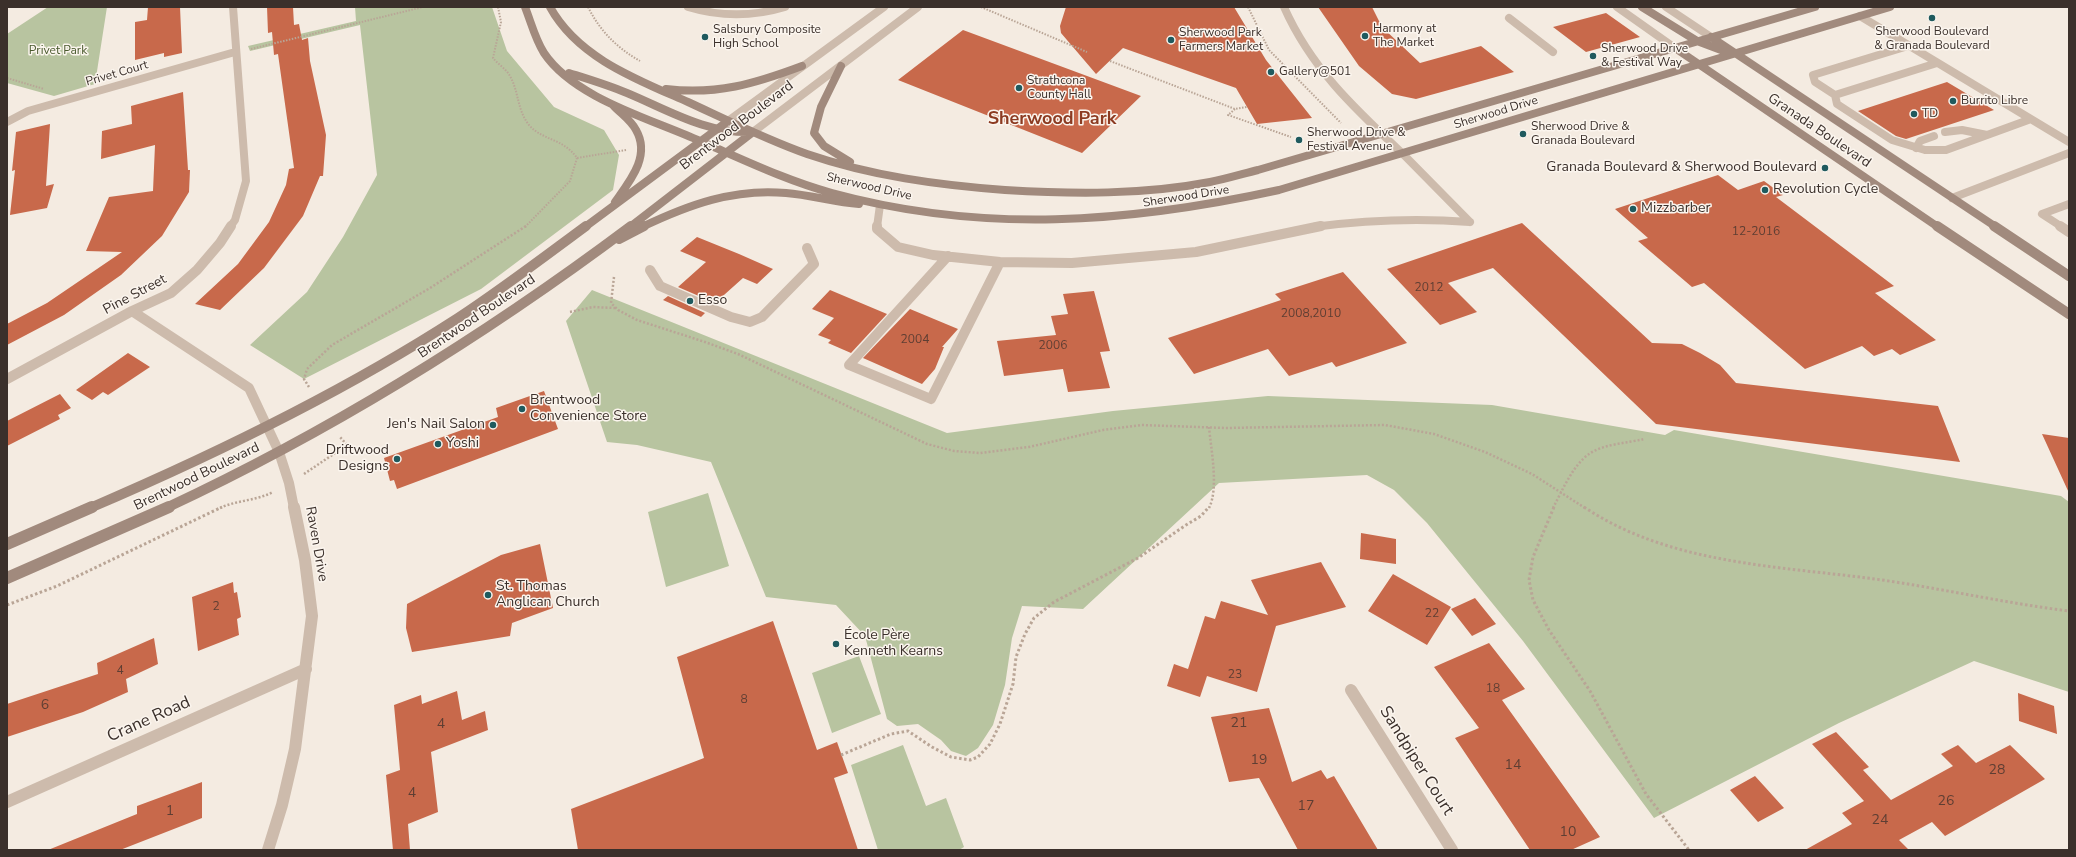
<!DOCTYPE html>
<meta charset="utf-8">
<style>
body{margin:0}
#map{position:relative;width:2076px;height:857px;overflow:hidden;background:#f4ebe1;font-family:"Nunito Sans",sans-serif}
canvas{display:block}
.frame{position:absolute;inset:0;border:8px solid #3b302b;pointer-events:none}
</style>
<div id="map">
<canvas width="2076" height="857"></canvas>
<div class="frame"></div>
</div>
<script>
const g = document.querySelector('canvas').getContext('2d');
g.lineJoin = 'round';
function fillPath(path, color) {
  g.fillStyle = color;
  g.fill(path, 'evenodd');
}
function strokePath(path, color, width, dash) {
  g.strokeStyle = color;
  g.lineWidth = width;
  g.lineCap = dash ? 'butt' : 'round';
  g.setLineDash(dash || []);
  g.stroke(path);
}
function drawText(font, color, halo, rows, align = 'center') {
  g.font = font + ' "Nunito Sans",sans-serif';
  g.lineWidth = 3;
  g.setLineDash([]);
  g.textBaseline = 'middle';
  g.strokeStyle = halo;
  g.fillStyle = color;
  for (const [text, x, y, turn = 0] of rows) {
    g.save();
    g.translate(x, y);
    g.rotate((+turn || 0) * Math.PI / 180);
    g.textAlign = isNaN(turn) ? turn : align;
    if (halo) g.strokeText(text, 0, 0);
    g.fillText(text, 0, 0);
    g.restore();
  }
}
const green = new Path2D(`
 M48 7H107L95 84 54 96 7 83V34Z
 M355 7H492L507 51 554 107 604 130 619 155 613 190 481 289 304 379 250 345 307 292 343 237 377 175 360 25 250 51 248 46 356 21Z
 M592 290 947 433 1113 411 1268 396 1492 405 1665 435 1674 430 2061 496 2069 502V692L1974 661 1839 723 1654 818 1523 641 1427 523 1394 490 1367 475 1219 483 1083 609 1022 606 1012 638 1005 685 993 725 978 748 966 756 951 751 941 740 918 724 897 726 887 719 865 636 836 605 766 597 711 462 637 445 607 442 566 321Z
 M708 493 729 566 666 587 648 512Z
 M859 656 881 714 832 733 812 673Z
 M903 745 926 806 946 798 964 847 959 850H878L851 765Z`);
const building = new Path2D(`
 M148 7H180L182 53 164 57V53L135 60V22L147 20Z
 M267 7H293L294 25 299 24 302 40 308 38 310 61 326 135 323 176H320L303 216 264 268 220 310 195 304 238 264 269 222 286 185 289 169 294 168 278 54 274 55 272 32 268 33Z
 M1066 7H1234L1266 60 1312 118 1257 124 1236 88 1123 48 1096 74 1061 33 1060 26Z
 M1318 7H1372L1382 27 1420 63 1481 46 1514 72 1416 99 1392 94 1359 66Z
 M1606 13 1640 37 1586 52 1553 27Z
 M963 30 1141 96 1082 153 898 80Z
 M1947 82 1994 110 1906 139 1896 136 1858 111Z
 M183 92 188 170H190L189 192 162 236 121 275 64 315 7 345V324L47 303 122 252 86 251 109 197 153 191 155 145 101 159 102 131 132 124 131 106Z
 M50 124 46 186 54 184 47 208 10 215 15 170 12 171 16 132Z
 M1718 175 1738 190 1764 181 1783 195 1776 197 1894 286 1875 293 1936 340 1900 355 1892 349 1874 356 1862 346 1805 369 1704 283 1692 287 1638 241 1648 238 1615 209Z
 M1522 223 1652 343 1682 344 1700 353 1720 365 1736 383 1938 406 1960 462 1656 424 1493 268 1448 283 1477 312 1440 325 1387 269Z
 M697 237 739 254 773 269 757 284 743 278 715 303 678 287 706 262 680 251Z
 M1343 272 1407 343 1336 367 1332 362 1289 376 1268 349 1194 374 1168 338 1281 300 1275 294Z
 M830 290 887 314 851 353 828 343 831 340 818 335 834 318 812 309Z
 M1094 291 1110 351 1100 352 1110 388 1068 392 1063 369 1004 376 997 341 1056 335 1051 316 1068 314 1063 294Z
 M668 296 705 313 701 317 663 300Z
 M910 309 958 329 942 347H944L935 369 922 384 863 358Z
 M128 353 150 367 108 395 103 392 92 400 76 390Z
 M544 391 558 429 397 489 394 480 390 481 384 458 498 417 496 408Z
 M60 394 71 408 58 415 60 419 7 446V421Z
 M2042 434 2069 438V493Z
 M1361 533 1396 539V564L1360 559Z
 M540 544 553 608 512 623 510 636 412 652 406 628 407 604 501 555Z
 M1321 562 1346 607 1276 626 1257 692 1207 676 1200 697 1167 686 1174 664 1188 669 1205 616 1215 619 1221 601 1268 615 1251 580Z
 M1393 574 1451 607 1427 645 1368 611Z
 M233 582 234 593 237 592 241 617 237 619 239 635 198 651 192 597Z
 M1475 598 1496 624 1472 636 1451 609Z
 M773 621 817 750 837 742 848 773 834 778 858 850H578L571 809 704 758 677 657Z
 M154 638 158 664 126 679 128 692 83 712 7 737V704L98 674 97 663Z
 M1489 643 1525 689 1502 700 1600 837 1571 850H1530L1455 738 1479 728 1434 667Z
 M457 691 462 720 485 711 488 730 431 752 438 812 408 824 410 850H393L386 775 400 770 394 705 421 695 422 704Z
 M2018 693 2054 706 2057 734 2019 721Z
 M1269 708 1292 782 1321 770 1327 779 1334 776 1378 850H1298L1259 778 1229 782 1211 717Z
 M1836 732 1869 767 1863 770 1891 800 1953 766 1941 754 1958 745 1976 763 2010 745 2045 779 1945 836 1932 822 1899 840 1909 850H1805L1852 824 1842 813 1864 801 1812 744Z
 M1755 776 1784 808 1758 822 1730 790Z
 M202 782V818L120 850H48L137 814V806Z`);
const pathFar2 = new Path2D(`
 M498 7 501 22 493 58C498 64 506 69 510 76 519 92 517 110 529 125 543 141 563 138 577 158L626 150
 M588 7C600 31 617 48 640 61
 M981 7 1087 52
 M1248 7 1269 50 1341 123
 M251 49 423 7
 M1110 61 1235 109 1247 107
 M7 78 44 89
 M1235 109 1228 115 1291 137
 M525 227 570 181 577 158`);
const pathFar1 = new Path2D(`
 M614 277 611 303 618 310 637 320 705 342 738 354 927 444 954 451 980 453 1029 447 1103 430 1141 425 1226 428 1385 425 1434 434 1485 452 1532 474 1585 508
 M570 312 593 307 615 308
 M309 387 304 379 307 369 332 345 430 288 526 226
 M304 474 347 445 340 437
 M220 508C237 500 256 501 273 492
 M1209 508C1219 488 1211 450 1209 427
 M1553 508C1562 491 1573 465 1589 454 1603 444 1628 443 1644 439`);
const path = new Path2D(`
 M1554 507 1533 557 1529 580 1533 600 1549 630 1590 691 1646 794 1689 850
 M1584 507C1669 564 1777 566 1875 579 1940 588 2004 603 2069 611
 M7 605 57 586 222 507
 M841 755 891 734 908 731 932 747 951 757 970 760 978 757 990 744 1000 724 1013 684 1016 657 1025 634 1034 618 1054 602 1138 558 1186 525 1201 516 1209 507`);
const serviceFar1 = new Path2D(`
 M688 7C721 17 752 17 785 7
 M1860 16 2069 142
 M1509 18 1553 52
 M1937 63 1835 95 1837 104 1892 140 1925 150H1946L2031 119
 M1835 95 1815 82 1813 75 1908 46
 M1945 132 1962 130 1987 135
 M1916 148 1920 141 1934 136
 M1402 153 1470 222
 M1952 198 2069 153
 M877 227 880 205
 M1313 227C1366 220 1417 218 1470 222
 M2062 227 2042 214 2069 204`);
const service = new Path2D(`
 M877 226V229L898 247 933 255 1000 262 1072 263 1196 252 1321 226
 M2060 226 2069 232
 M948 256 849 365 931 399 1000 262
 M650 270 660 286 731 317 750 322 762 317 814 264 807 248`);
const minorFar2 = new Path2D(`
 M1284 7C1311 68 1354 108 1402 153
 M1617 7 1675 48
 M1666 7 1711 37
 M728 121 884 7
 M7 122 28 111 235 52
 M753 132 918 7
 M230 227 235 220 246 181 233 7`);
const minorFar1 = new Path2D(`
 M132 311 249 388 279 452 289 483 294 508
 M7 379 132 311 171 293 197 270 220 243 231 226`);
const minor = new Path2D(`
 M1351 690 1452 850
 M7 802 306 669
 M268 850 282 805 295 749 312 616 305 560 294 507`);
const secondaryFar2 = new Path2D(`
 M525 7C531 22 535 39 544 53 572 95 641 116 686 135 734 155 781 179 832 193 983 234 1128 223 1279 190L1890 7
 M550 7C578 58 638 80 688 102 727 120 767 140 807 154 871 176 938 185 1005 190 1073 194 1143 195 1210 182 1226 179 1242 174 1258 170L1815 7
 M1642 7 1697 41 1729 53
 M1711 37 1996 227
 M1675 48 1938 227
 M841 66 821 107 814 133 824 146 850 162
 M569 73C588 79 608 85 627 93 668 110 706 134 753 132
 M666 89C717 95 754 84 802 66
 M613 105C620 113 631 120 636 130 651 156 630 181 615 202
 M585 227 728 121
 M630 227 753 132
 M642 227C688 205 734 188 786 193 811 195 834 202 859 204`);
const secondaryFar1 = new Path2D(`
 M1937 226 2069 314
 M1994 226 2069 276
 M619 239 644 226
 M90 508C216 454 342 393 458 318 502 289 544 257 586 226
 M166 508C333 430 483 337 631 226`);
const secondary = new Path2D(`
 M7 544 92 507
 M7 578 169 507`);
const markers = [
 [1932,18,4,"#1f5a5e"],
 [1365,36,4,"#1f5a5e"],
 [705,37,4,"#1f5a5e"],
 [1171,40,4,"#1f5a5e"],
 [1593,56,4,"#1f5a5e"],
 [1271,72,4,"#1f5a5e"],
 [1019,88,4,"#1f5a5e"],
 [1953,101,4,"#1f5a5e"],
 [1914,114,4,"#1f5a5e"],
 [1523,134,4,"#1f5a5e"],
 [1299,140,4,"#1f5a5e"],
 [1825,168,4,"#1f5a5e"],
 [1765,190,4,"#1f5a5e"],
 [1633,209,4,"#1f5a5e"],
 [690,301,4,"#1f5a5e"],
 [522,409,4,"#1f5a5e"],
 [493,425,4,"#1f5a5e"],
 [438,444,4,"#1f5a5e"],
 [397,459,4,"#1f5a5e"],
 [488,595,4,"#1f5a5e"],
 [836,644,4,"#1f5a5e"]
];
const farPoinames = [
 ["Harmony at",1373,29],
 ["The Market",1373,43],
 ["Salsbury Composite",713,30],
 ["High School",713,44],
 ["Sherwood Boulevard",1932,32,"center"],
 ["& Granada Boulevard",1932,46,"center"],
 ["Sherwood Park",1179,33],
 ["Farmers Market",1179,47],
 ["Sherwood Drive",1601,49],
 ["& Festival Way",1601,63],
 ["Gallery@501",1279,72],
 ["Strathcona",1027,81],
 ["County Hall",1027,95],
 ["Burrito Libre",1961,101],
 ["TD",1922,114],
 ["Sherwood Drive &",1531,127],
 ["Granada Boulevard",1531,141],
 ["Sherwood Drive &",1307,133],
 ["Festival Avenue",1307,147]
];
const farParknames = [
 ["Privet Park",58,51]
];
const farStreetnames = [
 ["Privet Court",117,74,-16],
 ["Sherwood Drive",1496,113,-17],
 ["Sherwood Drive",869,187,13],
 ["Sherwood Drive",1186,197,-9]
];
const numberNames = [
 ["12-2016",1756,232],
 ["2012",1429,288],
 ["2008,2010",1311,314],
 ["2004",915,340],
 ["2006",1053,346],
 ["2",216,607],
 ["22",1432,614],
 ["4",120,671],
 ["23",1235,675],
 ["18",1493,689],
 ["8",744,700]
];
const streetNames = [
 ["Brentwood Boulevard",737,126,-37],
 ["Granada Boulevard",1819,131,34],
 ["Pine Street",135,295,-28],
 ["Brentwood Boulevard",477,317,-34],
 ["Brentwood Boulevard",197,477,-26],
 ["Raven Drive",316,544,80]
];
const poiNames = [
 ["Granada Boulevard & Sherwood Boulevard",1817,168,"right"],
 ["Revolution Cycle",1773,190],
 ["Mizzbarber",1641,209],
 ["Esso",698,301],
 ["Brentwood",530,401],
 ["Convenience Store",530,417],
 ["Jen's Nail Salon",485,425,"right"],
 ["Yoshi",446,444],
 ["Driftwood",389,451,"right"],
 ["Designs",389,467,"right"],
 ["St. Thomas",496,587],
 ["Anglican Church",496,603],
 ["École Père",844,636],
 ["Kenneth Kearns",844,652]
];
const nearNumbernames = [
 ["6",45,706],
 ["21",1239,724],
 ["4",441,725],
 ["19",1259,761],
 ["14",1513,766],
 ["28",1997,771],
 ["4",412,794],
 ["26",1946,802],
 ["17",1306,807],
 ["1",170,812],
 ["24",1880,821],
 ["10",1568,833]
];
const nearStreetnames = [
 ["Crane Road",149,720,-24],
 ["Sandpiper Court",1416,761,58]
];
const farTownnames = [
 ["Sherwood Park",1052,120]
];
fillPath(green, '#b8c4a0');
fillPath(building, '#c8694b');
strokePath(pathFar2, '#b9a596', 2, [1.5, 1.5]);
strokePath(pathFar1, '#b9a596', 2.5, [2, 2]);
strokePath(path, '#b9a596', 3, [2.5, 2.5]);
strokePath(serviceFar1, '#cdbbac', 8);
strokePath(service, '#cdbbac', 10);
strokePath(minorFar2, '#cdbbac', 8);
strokePath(minorFar1, '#cdbbac', 10);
strokePath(minor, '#cdbbac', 12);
strokePath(secondaryFar2, '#a18a7d', 8);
strokePath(secondaryFar1, '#a18a7d', 10);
strokePath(secondary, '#a18a7d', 12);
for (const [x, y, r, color] of markers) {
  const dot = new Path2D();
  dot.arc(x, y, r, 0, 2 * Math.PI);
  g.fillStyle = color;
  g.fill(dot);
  strokePath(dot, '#fbf5ee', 1.5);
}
drawText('12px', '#3b302b', '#fbf5ee', farPoinames, 'left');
drawText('12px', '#4a5a2e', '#fbf5ee', farParknames);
drawText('12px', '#3b302b', '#fbf5ee', farStreetnames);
drawText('12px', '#5e3e33', null, numberNames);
drawText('14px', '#3b302b', '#fbf5ee', streetNames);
drawText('14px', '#3b302b', '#fbf5ee', poiNames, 'left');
drawText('14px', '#5e3e33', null, nearNumbernames);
drawText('17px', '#3b302b', '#fbf5ee', nearStreetnames);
drawText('bold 18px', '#8c3b22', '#fbf5ee', farTownnames);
</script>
